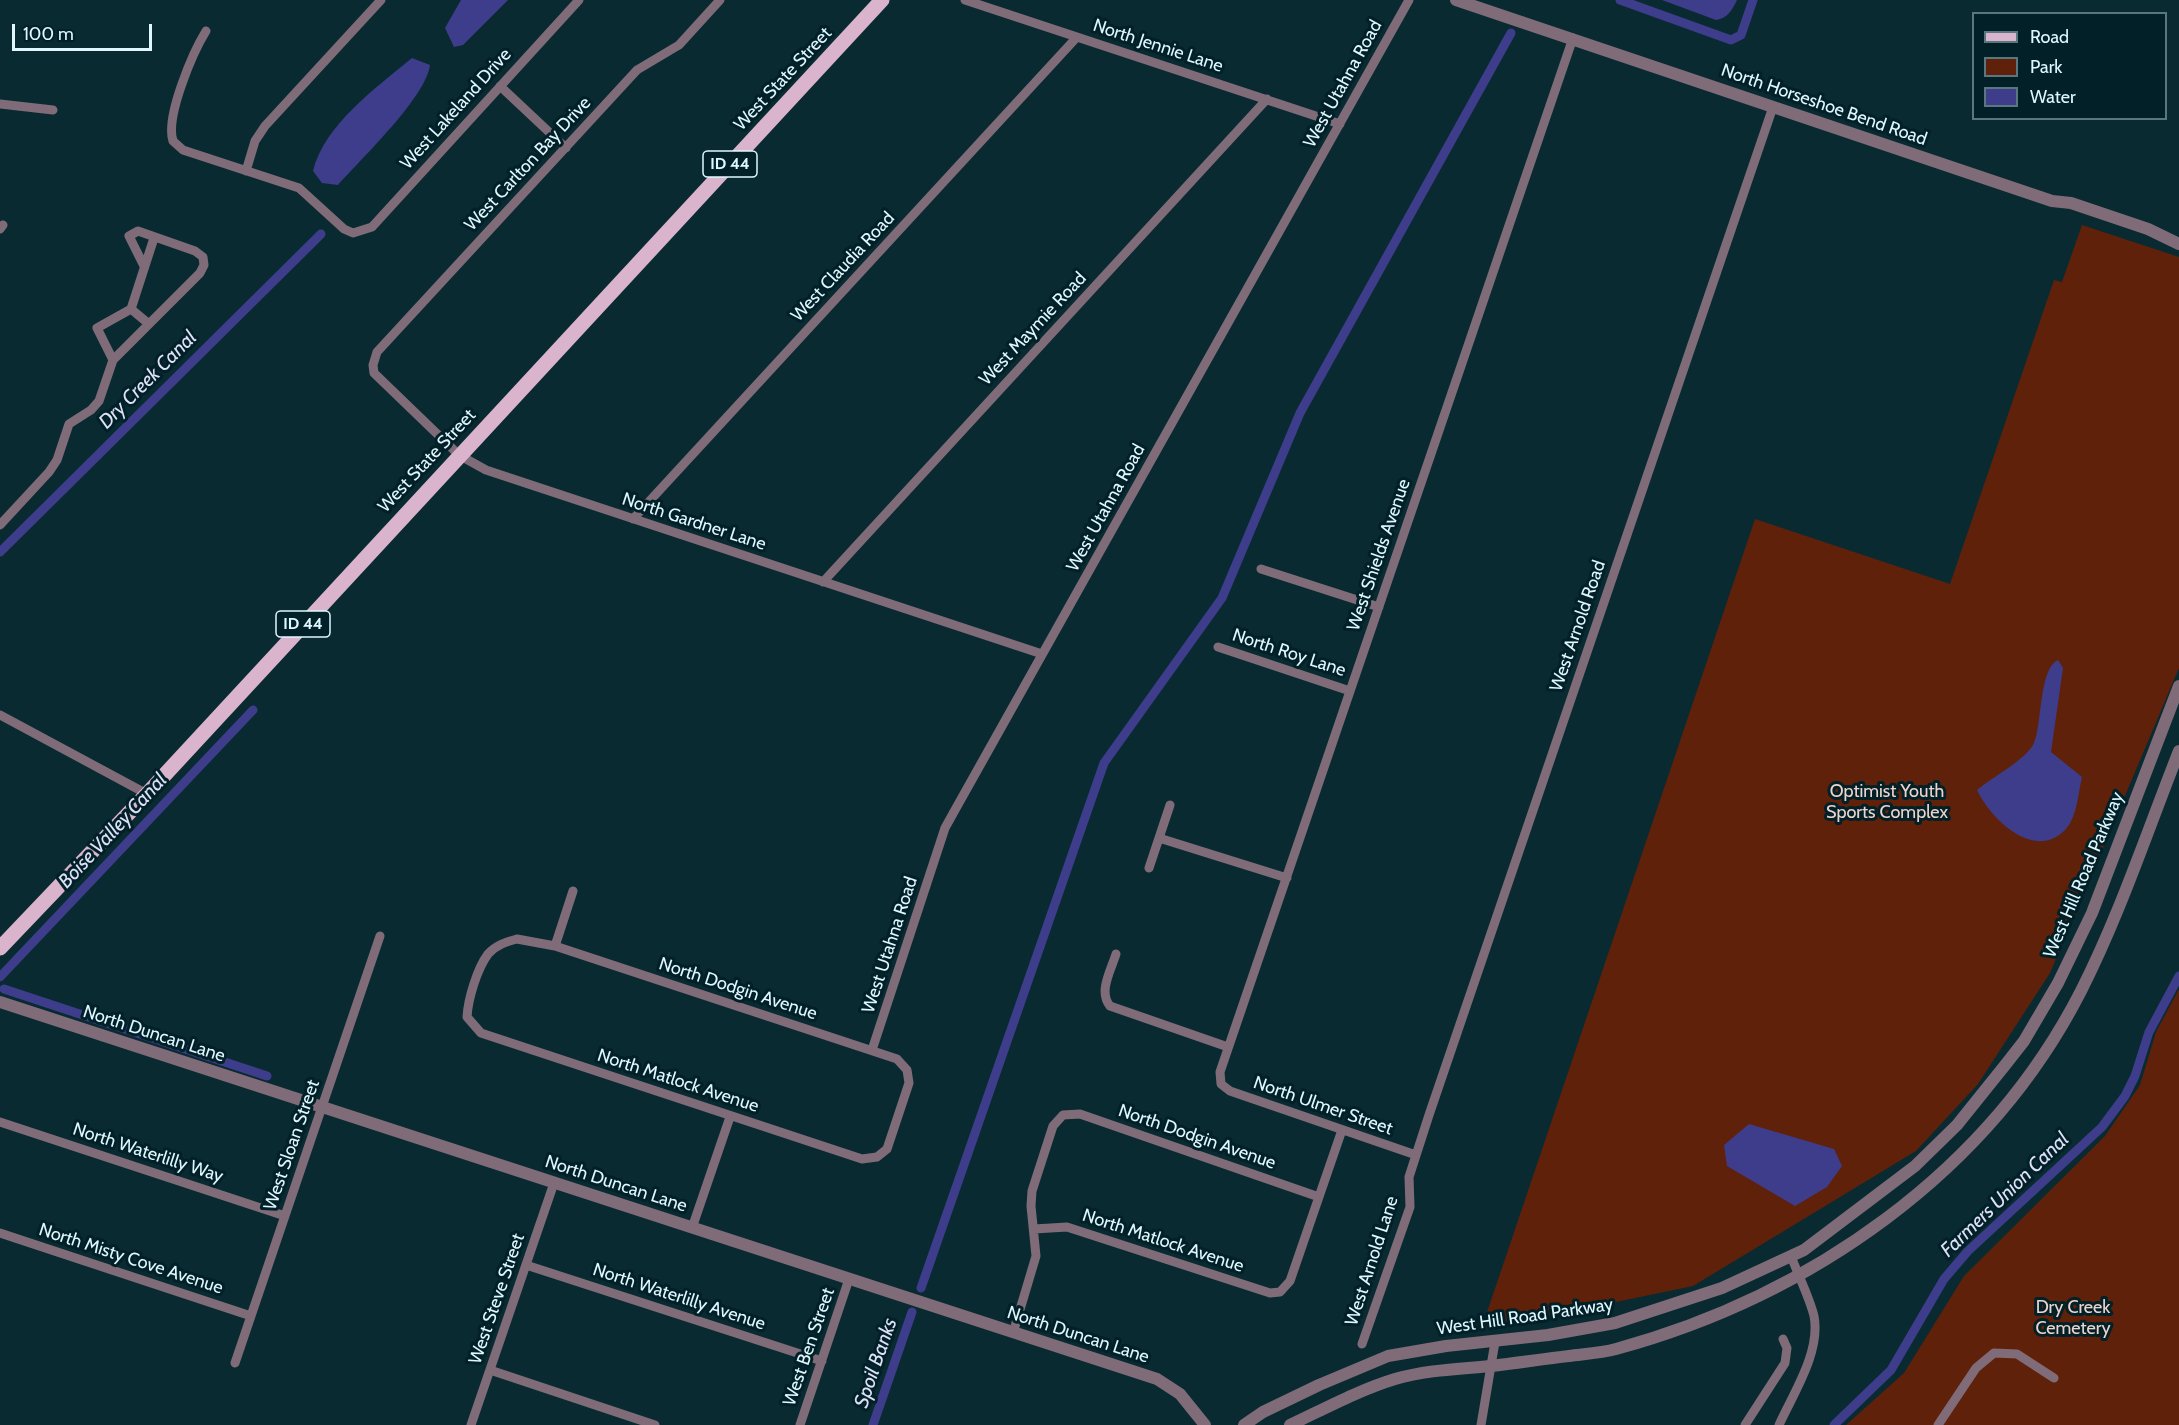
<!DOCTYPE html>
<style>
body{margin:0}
#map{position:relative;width:2179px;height:1425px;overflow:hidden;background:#0a2a32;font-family:Cabin,sans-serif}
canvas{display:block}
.legend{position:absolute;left:1972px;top:12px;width:195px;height:108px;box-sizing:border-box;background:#012028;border:2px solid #5a767e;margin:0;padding:8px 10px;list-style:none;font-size:18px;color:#e0f7fe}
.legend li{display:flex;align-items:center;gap:12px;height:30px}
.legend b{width:30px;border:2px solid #5a767e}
.scale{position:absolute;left:12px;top:24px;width:140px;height:27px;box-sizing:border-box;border:3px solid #e0f7fe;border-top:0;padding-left:8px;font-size:18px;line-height:21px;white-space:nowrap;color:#e0f7fe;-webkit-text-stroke:4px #012028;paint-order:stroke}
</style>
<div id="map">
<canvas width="2179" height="1425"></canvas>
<ul class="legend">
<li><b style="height:8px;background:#dab4cd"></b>Road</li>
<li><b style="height:16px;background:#5f2109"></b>Park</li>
<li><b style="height:16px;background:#3d3d8b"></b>Water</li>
</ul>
<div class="scale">100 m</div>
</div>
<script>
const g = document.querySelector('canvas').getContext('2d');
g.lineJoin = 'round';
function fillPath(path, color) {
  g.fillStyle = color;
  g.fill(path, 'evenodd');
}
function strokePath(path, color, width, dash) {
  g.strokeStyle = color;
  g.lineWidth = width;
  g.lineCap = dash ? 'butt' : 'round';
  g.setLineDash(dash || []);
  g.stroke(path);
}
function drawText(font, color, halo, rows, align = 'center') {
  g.font = font + ' Cabin,sans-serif';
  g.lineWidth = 6;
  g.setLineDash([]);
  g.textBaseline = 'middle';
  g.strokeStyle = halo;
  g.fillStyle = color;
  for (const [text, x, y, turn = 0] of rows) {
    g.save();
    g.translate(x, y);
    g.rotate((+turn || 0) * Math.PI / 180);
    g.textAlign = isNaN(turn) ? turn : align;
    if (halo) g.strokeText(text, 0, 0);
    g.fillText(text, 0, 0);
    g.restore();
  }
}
const green = new Path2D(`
 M2082 225 2179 257V668L2050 973 1978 1084 1916 1151 1693 1286 1481 1330 1755 519 1950 584 2054 280 2062 282Z
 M2179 989V1425H1846L1904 1373 1964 1276 2105 1136 2140 1085 2156 1032Z`);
const water = new Path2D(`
 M461 0H508L463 45 454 47 445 28Z
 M1662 0H1737C1732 10 1728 18 1716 20Z
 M412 58 430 65C426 97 362 158 338 185L322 183 313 171C324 125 377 87 412 58Z
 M2058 660 2063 668 2051 752 2082 777C2078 794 2077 818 2065 830 2034 862 1990 818 1977 790 1991 778 2027 759 2034 743 2042 726 2039 668 2058 660Z
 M1749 1124 1834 1149 1842 1166 1827 1187 1795 1206 1727 1166 1724 1145Z`);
const canal = new Path2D(`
 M1620 0 1731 40 1741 35 1753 0
 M0 552 321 234
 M0 977 253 710
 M4 989 267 1076
 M921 1288 1104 763 1222 598 1300 413 1511 33
 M873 1425 912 1312
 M1834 1425 1891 1370 1944 1279 1968 1251 2102 1127 2125 1096 2135 1076 2149 1032 2179 976`);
const minor = new Path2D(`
 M720 0 679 45 637 70 377 352 373 365 374 373 459 455 486 470 1042 654
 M965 0 1340 124
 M206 31C193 52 165 117 173 141L183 150 299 188 344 229 353 233 372 227 579 0
 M500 86 566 148
 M0 104 53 110
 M246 171 255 141 265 126 381 0
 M0 229 3 225
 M149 324 131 309 154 238
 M113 360 97 328 131 309
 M633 519 1077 37
 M0 525 49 472 57 460 69 424 91 410 99 401 113 360 200 273 204 265 203 257 195 251 138 231 129 236 144 266
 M1261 569 1379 607
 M823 582 1267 99
 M1218 647 1350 691
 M0 715 147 794
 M1159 838 1287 878
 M1149 868 1170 805
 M517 939 555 946 897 1059 907 1070 909 1083 887 1149 877 1157 862 1159 481 1033 467 1017C468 999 477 969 488 954 496 945 506 942 517 939Z
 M555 946 573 891
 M1116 954C1111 970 1098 992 1110 1006L1228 1047
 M872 1050 945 828 955 810 1409 0
 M0 1122 285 1216
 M1416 1155 1230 1091 1221 1084 1220 1072 1573 38
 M692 1228 730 1117
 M1034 1229 1067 1227 1270 1293 1280 1292 1290 1281 1342 1130
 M0 1233 251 1316
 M526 1265 822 1361
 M1013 1333 1036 1256 1031 1206 1032 1191 1053 1126 1063 1115 1080 1114 1319 1197
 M1362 1344 1410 1207 1409 1177 1429 1115 1773 107
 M235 1363 380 936
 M490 1370 655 1425
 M471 1425 554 1183
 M800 1425 849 1279
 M1481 1425 1495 1342
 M1745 1425 1785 1363 1787 1348 1783 1339
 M1779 1425C1793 1394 1821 1352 1814 1316 1809 1296 1798 1275 1791 1256
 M1938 1425 1976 1368 1994 1353 2017 1354 2054 1378`);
const tertiary = new Path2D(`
 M1456 0 2052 201 2071 203 2148 229 2179 244
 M0 1002 1157 1379 1180 1394 1205 1425
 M1244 1425 1263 1412 1319 1385 1388 1356 1446 1346 1548 1335 1615 1323 1722 1288 1804 1250 1915 1166 1957 1125 2006 1064 2024 1041 2058 983 2092 913 2179 686
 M1290 1425C1324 1409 1359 1390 1395 1379 1426 1370 1459 1369 1491 1366 1517 1363 1543 1359 1569 1356 1584 1354 1601 1353 1616 1349 1810 1296 1988 1173 2081 991 2120 914 2147 832 2179 751`);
const primary = new Path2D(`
 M0 948 147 794 882 0`);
const shields = [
 [730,164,54],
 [303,624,54]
];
const shieldNames = [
 ["ID 44",730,164],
 ["ID 44",303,624]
];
const streetNames = [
 ["North Jennie Lane",1158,46,18],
 ["West State Street",783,79,-47],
 ["West Utahna Road",1343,84,-61],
 ["North Horseshoe Bend Road",1824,105,19],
 ["West Lakeland Drive",456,109,-48],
 ["West Carlton Bay Drive",528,164,-47],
 ["West Claudia Road",843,267,-47],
 ["West Maymie Road",1033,329,-47],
 ["West State Street",427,461,-47],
 ["West Utahna Road",1106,508,-61],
 ["North Gardner Lane",694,522,18],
 ["West Shields Avenue",1379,555,-71],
 ["West Arnold Road",1578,626,-71],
 ["North Roy Lane",1289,653,18],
 ["West Hill Road Parkway",2084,875,-67],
 ["West Utahna Road",890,945,-72],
 ["North Dodgin Avenue",738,989,18],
 ["North Duncan Lane",154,1034,18],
 ["North Matlock Avenue",678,1081,18],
 ["North Ulmer Street",1323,1106,19],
 ["North Dodgin Avenue",1197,1137,19],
 ["West Sloan Street",292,1145,-71],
 ["North Waterlilly Way",148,1153,18],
 ["North Duncan Lane",616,1184,18],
 ["North Matlock Avenue",1163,1241,18],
 ["North Misty Cove Avenue",131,1259,18],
 ["West Arnold Lane",1372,1261,-72],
 ["North Waterlilly Avenue",679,1297,18],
 ["West Steve Street",497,1299,-71],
 ["West Hill Road Parkway",1525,1317,-8],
 ["North Duncan Lane",1078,1335,18],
 ["West Ben Street",809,1347,-71]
];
const parkNames = [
 ["Optimist Youth",1887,792],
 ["Sports Complex",1887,813],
 ["Dry Creek",2073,1308],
 ["Cemetery",2073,1329]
];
const waterNames = [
 ["Dry Creek Canal",148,380,-45],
 ["Boise Valley Canal",113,831,-47],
 ["Farmers Union Canal",2005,1195,-44],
 ["Spoil Banks",876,1363,-71]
];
fillPath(green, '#5f2109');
fillPath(water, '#3d3d8b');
strokePath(canal, '#3d3d8b', 9);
strokePath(minor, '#7f6c78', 9);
strokePath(tertiary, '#7f6c78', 12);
strokePath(primary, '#dab4cd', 15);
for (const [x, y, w] of shields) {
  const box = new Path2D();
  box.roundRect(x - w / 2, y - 13, w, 26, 4.5);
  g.fillStyle = '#012028';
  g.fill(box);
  strokePath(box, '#e0f7fe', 1.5);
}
drawText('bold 16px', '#e0f7fe', null, shieldNames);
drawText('18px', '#e0f7fe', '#012028', streetNames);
drawText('18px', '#eed4cc', '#012028', parkNames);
drawText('italic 20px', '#dee1f8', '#012028', waterNames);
</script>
